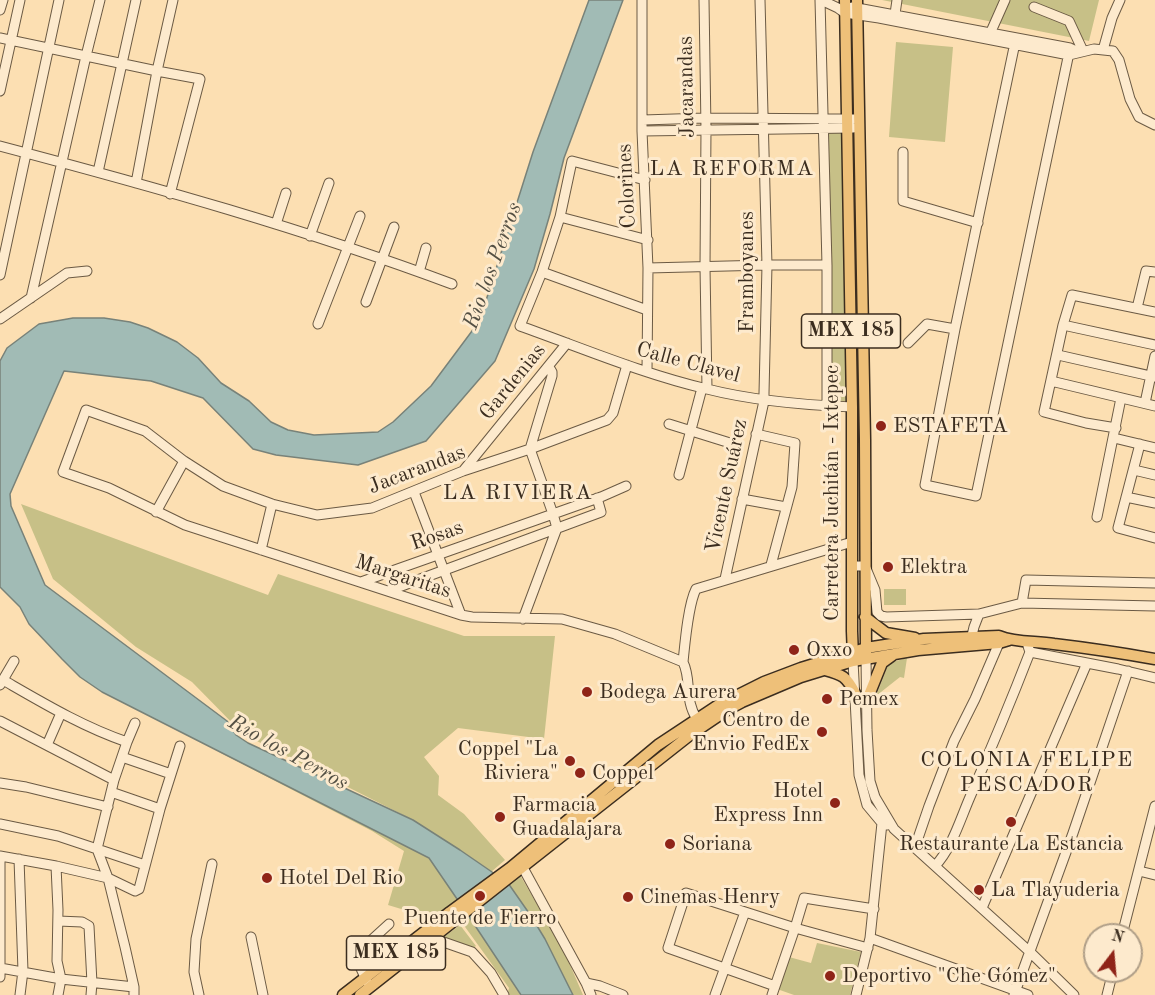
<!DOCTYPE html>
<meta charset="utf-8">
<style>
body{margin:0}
#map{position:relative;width:1155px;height:995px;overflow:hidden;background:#fcdfb2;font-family:"Old Standard TT",serif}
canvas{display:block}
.north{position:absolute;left:1083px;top:923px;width:60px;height:60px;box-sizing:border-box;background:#fdeacd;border:2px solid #af9e87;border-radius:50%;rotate:16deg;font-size:16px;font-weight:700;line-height:24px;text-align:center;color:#3b2d1f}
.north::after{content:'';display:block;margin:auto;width:21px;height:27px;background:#8f2418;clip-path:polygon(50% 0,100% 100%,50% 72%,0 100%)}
</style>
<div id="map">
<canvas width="1155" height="995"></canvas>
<div class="north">N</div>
</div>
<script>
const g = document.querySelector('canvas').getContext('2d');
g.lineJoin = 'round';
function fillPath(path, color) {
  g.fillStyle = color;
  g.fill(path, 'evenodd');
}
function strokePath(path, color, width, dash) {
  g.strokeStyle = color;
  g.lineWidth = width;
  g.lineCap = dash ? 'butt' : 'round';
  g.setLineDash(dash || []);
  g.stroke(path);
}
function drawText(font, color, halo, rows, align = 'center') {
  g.font = font + ' "Old Standard TT",serif';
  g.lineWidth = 6;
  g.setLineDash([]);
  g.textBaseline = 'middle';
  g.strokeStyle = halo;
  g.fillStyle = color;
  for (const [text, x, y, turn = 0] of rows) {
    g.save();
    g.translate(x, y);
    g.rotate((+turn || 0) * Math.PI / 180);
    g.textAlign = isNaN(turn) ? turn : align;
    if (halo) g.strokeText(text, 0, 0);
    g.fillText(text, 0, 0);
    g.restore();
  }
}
const green = new Path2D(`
 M882 0H1099L1089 41Z
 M896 42 953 47 945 142 889 137Z
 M827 131 843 133 849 401H829Z
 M21 504 268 595 278 574 464 636H555L544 739 458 728 424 757 439 776 438 795 464 814 505 860 491 872 507 884 520 875 564 951 583 995H507L509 988 450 906 431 918 388 905 404 851 372 831 219 752 446 841 413 820 243 734 192 682 136 647 53 579Z
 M884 589H906V605H884Z
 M907 658 904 678 900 677 876 696 889 663Z
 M460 925 476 946 473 948 444 937Z
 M817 943 861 952 850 995H794L777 989 789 957 811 963Z`);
const water = new Path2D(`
 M589 0H623L564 158 550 214 534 269 495 361 426 441 358 465 276 455 253 449 203 398 151 381 64 371 10 494 11 506 45 585 227 721 236 735 248 743 413 820 460 850 508 883 531 916 545 939 573 995H521L468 915 429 858 102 692 80 677 62 659 29 624 20 607 0 587V361L7 348 39 324 73 318H104L130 322 148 328 177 342 198 358 221 383 249 401 271 422 288 430 314 435 378 432 393 422 431 386 472 331 483 310 533 152Z`);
const minor = new Path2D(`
 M642 0V131L648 268 647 371
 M704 0 706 129 705 267 707 389
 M820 0 827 265V406
 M821 0 838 8 845 13 879 18 1069 55 1094 49 1113 51 1119 60 1130 99 1139 117 1155 125
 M852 7 1070 48 1074 50
 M1034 7 1069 21 1083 51
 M0 10 3 0
 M895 14 897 0
 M989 36 1005 0
 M0 38 157 71 200 79 170 194
 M1016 38 955 329 925 485 976 496 1070 48
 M1103 50 1112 18 1120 0
 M0 91 20 0
 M643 120 705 118 859 119
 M642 131 853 128
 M0 146C152 186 305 229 452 284
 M903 152V201L978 223
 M98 172 136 0
 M645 180 572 161 560 217 542 272 520 326C582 348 643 374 707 389 754 401 803 405 852 407
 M136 183 157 71 173 0
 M560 217 648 240
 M276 224 286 193
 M310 236 329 183
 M648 268 767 265H827
 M419 272 426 248
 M542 272 647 310
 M0 275 59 0
 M31 298 86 56 100 0
 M366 302 394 227
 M1137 308 1146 271 1155 272
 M0 319 67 273 87 271
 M318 324 360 216
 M1063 325 1155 345
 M908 343 927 324 955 329
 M1058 355 1155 377
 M627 365 613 413 607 420 530 449 463 471 372 508 317 515 272 504 223 486 184 461 145 431 86 410 63 472 109 488 185 525 461 615 472 617 562 619 615 634 683 662C692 680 684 700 697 719
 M1051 381 1155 406
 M1145 403 1155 356
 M669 424 730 443
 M1116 428 1086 423 1044 412 1063 325 1072 295 1155 312
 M756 434 795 443 792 487 771 565
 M1114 438 1155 448
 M1140 444 1118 528 1155 538
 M1134 470 1155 475
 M463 471 567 343
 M679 475 702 388
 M414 492 461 615
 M1126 497 1155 503
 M742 499 786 507
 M156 512 184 461
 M1097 517 1121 398
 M261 550 272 504
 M852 566H865L875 590 877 612 881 616 886 617 979 614
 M725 579 764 401V393L767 265 760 0
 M361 582 601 497 626 486
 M388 591 601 512 597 498
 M1022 603 1026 580 1155 583
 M523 619 557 528 553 514 530 449 552 376V372L549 367
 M970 644 974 627 979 614 1022 603 1155 606
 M1028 646 1030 652 1118 669 1155 678
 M866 658 867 730 870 781 875 797 894 829 1030 952 1074 995
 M853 661 859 775 867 805 882 823 887 825
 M683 662C685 643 688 605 696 589L852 542
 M3 680C43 703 83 727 127 742L114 780 97 849 108 878 135 891 139 889 160 809 180 746
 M0 685 14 661
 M0 721 114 780
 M127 742 135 723
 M47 745 61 713
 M122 757 171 774
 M0 783 26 787 108 807
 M111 792 160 809
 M0 824 58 836 145 865
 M915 847 929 806 954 741 975 699 999 643V638
 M19 859 23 971 20 995
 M56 866 58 910 57 961 61 979 58 995
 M522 866 586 983 600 986 623 995
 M935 866C952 848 960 820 970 797 991 749 1011 701 1030 652
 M1139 871 1155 875
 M982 908 1087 663
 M58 921 82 922 89 926 92 983 91 995
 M1122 935 1155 806
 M251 937 263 995
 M432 938 472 952 491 973 504 995
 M870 938 1028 995
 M0 968 61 979 134 987
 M0 977V856L56 866 108 878 125 947 134 987V995
 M367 982 355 955 389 924
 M586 983 591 995
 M775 986 668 948 686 893 795 928 868 948
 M199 995 194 972 196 939 212 864
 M715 995 745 912
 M772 995 795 928 804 898 874 909
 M856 995 870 938 882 823 886 816
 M1014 995 1073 833 1128 671
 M1107 995 1113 971`);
const major = new Path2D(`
 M845 0 852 407V631L853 657
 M857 0 865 439 866 655
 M865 617 886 633 915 638
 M825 670C843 675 846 676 855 693
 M867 700 882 663 893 655
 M343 995 450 912 510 868 658 745 720 704 764 682 801 668 866 648 924 639 999 636C1016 643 1036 641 1054 644 1088 648 1121 653 1155 659
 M360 995 690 735 727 710 742 702 801 677 853 661 918 650 999 643 1009 640`);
const markers = [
 [881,426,6,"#8f2418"],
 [888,567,6,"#8f2418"],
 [794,650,6,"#8f2418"],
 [587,692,6,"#8f2418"],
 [827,699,6,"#8f2418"],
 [822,732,6,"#8f2418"],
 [570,761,6,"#8f2418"],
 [580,773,6,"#8f2418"],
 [835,803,6,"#8f2418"],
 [500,817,6,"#8f2418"],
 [1011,822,6,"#8f2418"],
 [670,844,6,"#8f2418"],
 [267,878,6,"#8f2418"],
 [979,890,6,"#8f2418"],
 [480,896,6,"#8f2418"],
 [628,897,6,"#8f2418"],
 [830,976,6,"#8f2418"]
];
const shields = [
 [851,331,99],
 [396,953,99]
];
const shieldNames = [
 ["MEX 185",851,331],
 ["MEX 185",396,953]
];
const streetNames = [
 ["Jacarandas",687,87,-91],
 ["Colorines",627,186,-93],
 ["Framboyanes",747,272,-90],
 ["Calle Clavel",688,363,15],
 ["Gardenias",513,382,-51],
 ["Jacarandas",417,470,-21],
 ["Vicente Suárez",727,486,-78],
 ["Carretera Juchitán - Ixtepec",832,493,-90],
 ["Rosas",437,536,-19],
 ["Margaritas",403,577,18]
];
const poiNames = [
 ["ESTAFETA",893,426],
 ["Elektra",900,567],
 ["Oxxo",806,650],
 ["Bodega Aurera",599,692],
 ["Pemex",839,699],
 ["Centro de",810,720,"right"],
 ["Envio FedEx",810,744,"right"],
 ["Coppel \"La",558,749,"right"],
 ["Riviera\"",558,773,"right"],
 ["Coppel",592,773],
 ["Hotel",823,791,"right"],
 ["Express Inn",823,815,"right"],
 ["Farmacia",512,805],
 ["Guadalajara",512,829],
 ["Soriana",682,844],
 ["Restaurante La Estancia",1011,844,"center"],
 ["Hotel Del Rio",279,878],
 ["La Tlayuderia",991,890],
 ["Cinemas Henry",640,897],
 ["Puente de Fierro",480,918,"center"],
 ["Deportivo \"Che Gómez\"",842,976]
];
const neighbourhoodNames = [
 ["LA REFORMA",732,169],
 ["LA RIVIERA",518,493],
 ["COLONIA FELIPE",1027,760],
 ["PESCADOR",1027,785]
];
const waterNames = [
 ["Rio los Perros",493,266,-70],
 ["Rio los Perros",288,753,29]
];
fillPath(green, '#c7c087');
fillPath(water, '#a1bbb5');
strokePath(water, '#788279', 1.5);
strokePath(minor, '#6b5a44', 11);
strokePath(major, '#3b2d1f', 13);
strokePath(minor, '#fdeacd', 9);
strokePath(major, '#eec079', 10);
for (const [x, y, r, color] of markers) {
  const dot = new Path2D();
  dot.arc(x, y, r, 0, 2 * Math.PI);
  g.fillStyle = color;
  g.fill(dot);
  strokePath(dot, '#fdeacd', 2);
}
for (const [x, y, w] of shields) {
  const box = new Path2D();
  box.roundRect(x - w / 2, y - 17, w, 34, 4.5);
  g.fillStyle = '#fdeacd';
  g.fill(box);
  strokePath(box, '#3b2d1f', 1.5);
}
drawText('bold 20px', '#3b2d1f', null, shieldNames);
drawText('21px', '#3b2d1f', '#fdeacd', streetNames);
drawText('21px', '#3b2d1f', '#fdeacd', poiNames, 'left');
g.letterSpacing = '1.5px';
drawText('22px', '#3b2d1f', '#fdeacd', neighbourhoodNames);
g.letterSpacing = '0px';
drawText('italic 22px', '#545044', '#fdeacd', waterNames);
</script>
